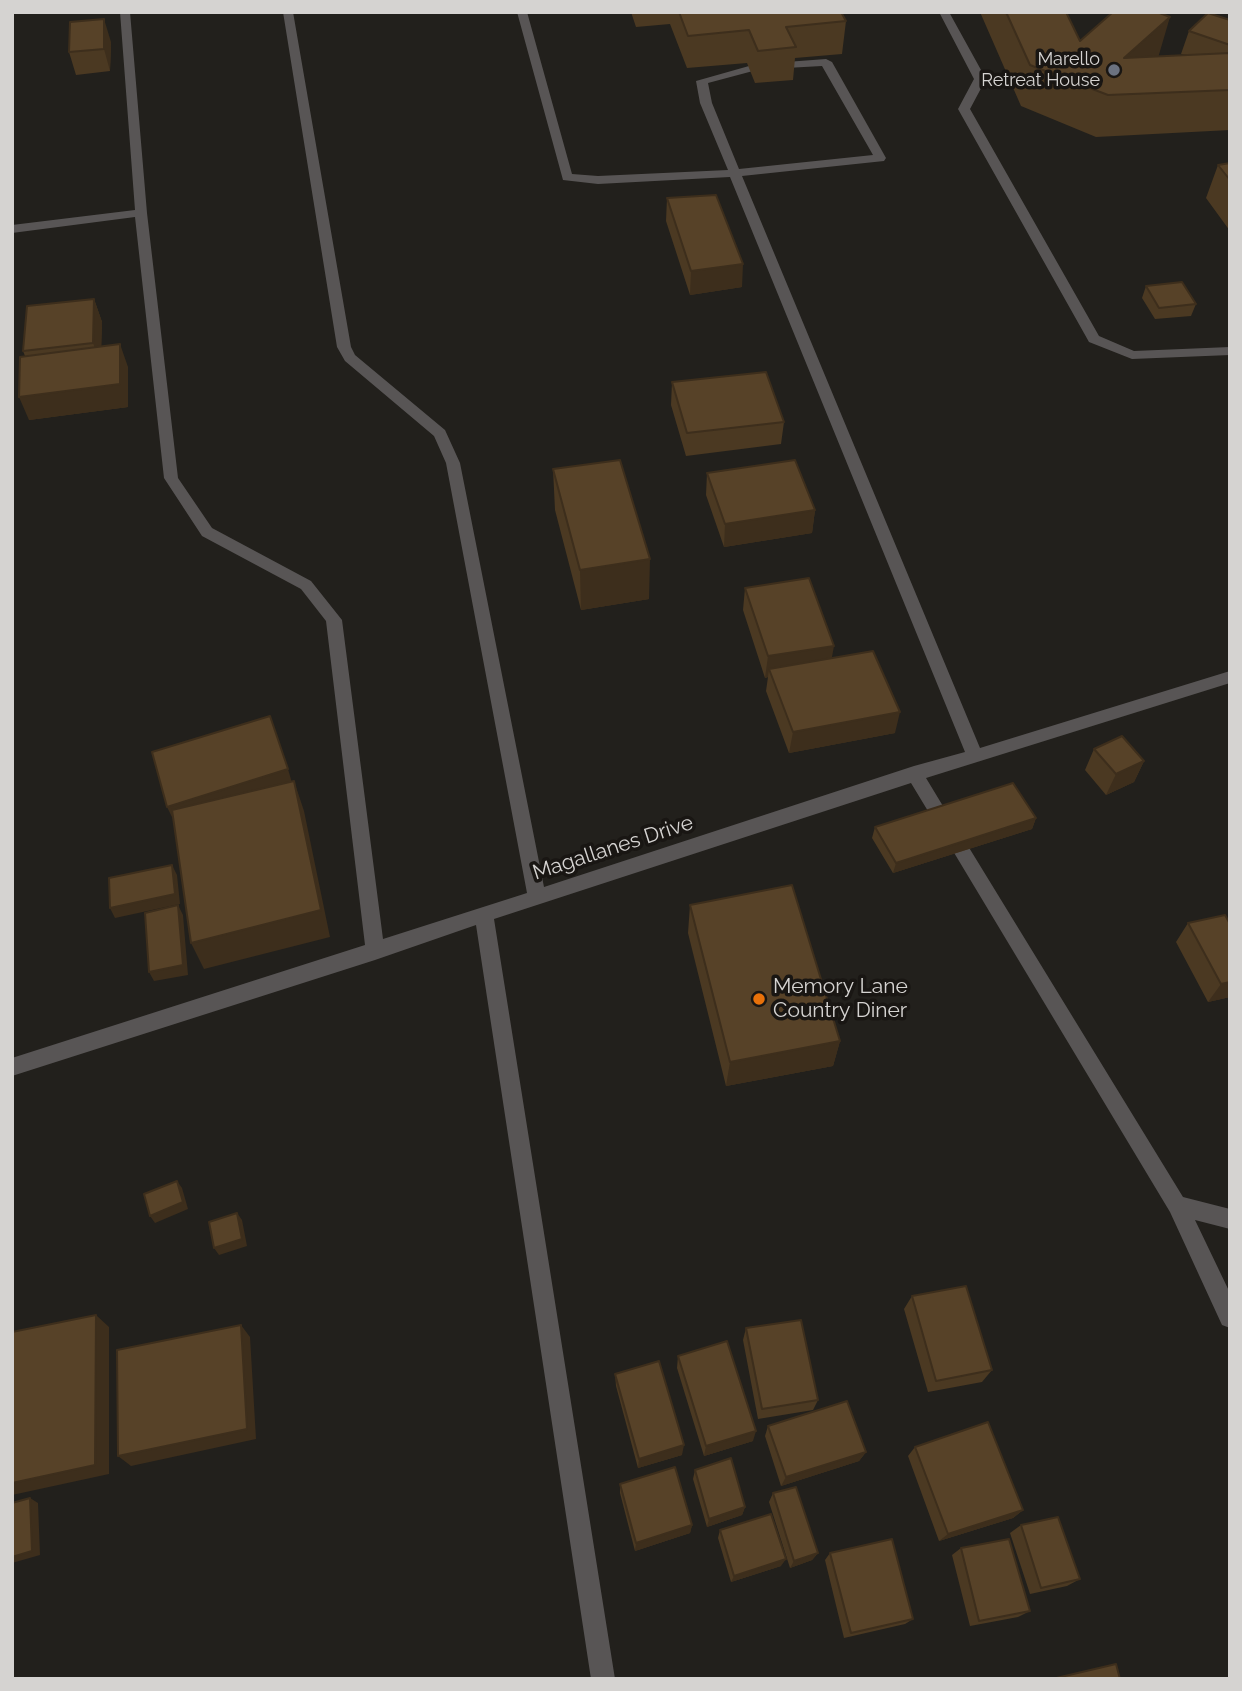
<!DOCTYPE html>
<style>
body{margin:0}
#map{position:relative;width:1242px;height:1691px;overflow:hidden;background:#22201c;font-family:Raleway,sans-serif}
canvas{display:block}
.frame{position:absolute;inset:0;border:14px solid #d5d3d1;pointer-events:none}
</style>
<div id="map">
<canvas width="1242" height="1691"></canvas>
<div class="frame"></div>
</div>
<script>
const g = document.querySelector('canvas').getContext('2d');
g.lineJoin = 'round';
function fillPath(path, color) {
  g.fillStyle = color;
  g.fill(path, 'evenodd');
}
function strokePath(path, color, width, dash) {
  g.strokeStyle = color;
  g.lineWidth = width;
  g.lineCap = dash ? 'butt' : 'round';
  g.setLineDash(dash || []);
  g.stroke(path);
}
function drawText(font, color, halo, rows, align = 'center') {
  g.font = font + ' Raleway,sans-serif';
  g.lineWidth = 7;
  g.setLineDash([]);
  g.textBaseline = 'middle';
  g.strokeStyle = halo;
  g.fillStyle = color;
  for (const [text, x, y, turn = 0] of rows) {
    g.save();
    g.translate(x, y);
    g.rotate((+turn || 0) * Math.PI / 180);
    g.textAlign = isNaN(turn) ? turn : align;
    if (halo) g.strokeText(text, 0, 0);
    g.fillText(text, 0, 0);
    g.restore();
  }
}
const minor = new Path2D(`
 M120 12H130L147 213 178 478 212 528 311 581 342 620 383 939 527 893 446 463 434 436 345 361 337 347 283 12H293L351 347 355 355 445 430 460 463 544 887 914 766 965 752 730 177 598 184 563 180 517 12H527L572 174 598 176 728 170 700 103 696 81 749 66 755 69 753 71 708 83 712 103 739 169 873 155 822 66 786 68 780 65 786 62 826 59 832 62 886 158 884 161 742 176 980 748 1230 671V683L926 778 949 816 946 821H934L911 783 494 919 615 1679H591L476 925 375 960 12 1076V1058L365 945 326 621 301 589 202 536 164 478 135 217 12 233V225L135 210Z
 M939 12H949L986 79 970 109 1099 336 1134 351 1230 347V355L1132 359 1089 342 958 109 974 79Z
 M962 844 968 846 1183 1197 1230 1209V1229L1195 1220 1230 1293V1328L1222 1325 1170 1212 956 856 953 851 956 846Z`);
const wall = new Path2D(`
 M631 12H841L846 21 842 54 795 58 793 80 755 83 747 63 687 68 670 24 636 27Z
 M980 12H1066L1080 41 1158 57 1186 55 1181 54 1189 31 1230 20V130L1096 137 1021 106Z
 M111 42 110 71 76 75 69 52Z
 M1230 163V231L1206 198 1218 165Z
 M667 198 742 287 690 295 666 221Z
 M1146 286 1196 304 1191 316 1155 319 1142 298Z
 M94 299 102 322 101 346 128 367V407L29 420 25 356 23 351Z
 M672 382 784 422 781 444 686 456 671 405Z
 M553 469 649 599 581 610 555 510Z
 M707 473 815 510 812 533 724 547 706 495Z
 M745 588 832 658 895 733 789 753 766 691 768 677 765 678 743 610Z
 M1094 749 1144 761 1134 782 1106 795 1085 770Z
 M1036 818 1032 829 893 873 872 838 875 827Z
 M690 905 840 1041 833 1066 726 1086 688 933Z
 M1188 923 1230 924V997L1208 1002 1176 942Z
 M912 1296 992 1370 982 1382 928 1392 904 1309Z
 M746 1328 818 1400 813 1410 758 1419 743 1340Z
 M678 1356 753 1441 704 1456 677 1368Z
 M615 1374 682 1455 638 1468 616 1386Z
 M768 1426 866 1452 859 1461 781 1486 765 1436Z
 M915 1447 1023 1510 1013 1518 939 1541 908 1456Z
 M695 1470 745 1507 742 1515 707 1527 693 1479Z
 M620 1484 692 1525 690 1533 635 1551 620 1493Z
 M773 1493 818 1553 812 1560 790 1568 769 1502Z
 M1021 1525 1080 1579 1067 1586 1030 1594 1010 1533Z
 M720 1530 781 1566 731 1582 718 1538Z
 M961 1548 1030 1611 1018 1617 970 1626 952 1555Z
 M830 1553 913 1619 905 1624 844 1638 825 1560Z`);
const shadedWall = new Path2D(`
 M1170 17 1158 58H1124Z
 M104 19 111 42 110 71 104 49Z
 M743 264 742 287 690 295 691 271Z
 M94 299 102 322 101 366 93 343Z
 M120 344 128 367V407L29 420 19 397Z
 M815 510 812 533 724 547 725 524Z
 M650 559 649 599 581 610 580 570Z
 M834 646 830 668 769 669 768 677 765 678 768 656Z
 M900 712 895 733 789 753 793 732Z
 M1144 761 1134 782 1106 795 1116 774Z
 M288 769 294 790 177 827 167 807Z
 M294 781 304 811 330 937 204 969 191 943Z
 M1036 818 1032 829 893 873 896 863Z
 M172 865 177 875 180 904 115 918 110 908Z
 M178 905 183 915 188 975 154 981 149 972Z
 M1230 982V997L1208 1002 1221 984Z
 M840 1041 833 1066 726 1086 730 1062Z
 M177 1181 182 1188 188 1209 155 1223 150 1216Z
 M237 1213 242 1220 247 1246 219 1255 214 1248Z
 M96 1315 109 1327V1474L12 1495V1483Z
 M241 1325 250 1337 256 1439 131 1466 118 1456Z
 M756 1431 753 1441 704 1456 706 1446Z
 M684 1445 682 1455 638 1468 639 1459Z
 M866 1452 859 1461 781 1486 786 1477Z
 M30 1498 38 1503 40 1555 12 1563V1557Z
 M745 1507 742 1515 707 1527 709 1519Z
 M1023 1510 1013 1518 939 1541 948 1534Z
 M692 1525 690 1533 635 1551 636 1543Z
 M818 1553 812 1560 790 1568 794 1561Z
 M786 1559 781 1566 731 1582 734 1576Z`);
const building = new Path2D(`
 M679 12H841L846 21 786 27 796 47 758 51 749 30 688 36Z
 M1006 12H1066L1080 41 1113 12H1157L1170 17 1124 58 1230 53V90L1108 95 1030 65Z
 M1208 13 1230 20V45L1189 31Z
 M104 19V49L69 52 70 22Z
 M1230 163V180L1218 165Z
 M716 195 743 264 691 271 667 198Z
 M1182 282 1196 304 1159 308 1146 286Z
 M94 299 93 343 23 351 27 306Z
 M120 344V384L19 397 20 357Z
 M766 372 784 422 687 433 672 382Z
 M620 460 650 559 580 570 553 469Z
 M795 460 815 510 725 524 707 473Z
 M809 578 834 646 768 656 745 588Z
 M873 651 900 712 793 732 769 669Z
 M270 716 288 769 167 807 152 752Z
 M1122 736 1144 761 1116 774 1094 749Z
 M294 781 321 910 191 943 172 810Z
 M1013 783 1036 818 896 863 875 827Z
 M172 865 175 894 110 908 109 878Z
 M792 885 840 1041 730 1062 690 905Z
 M178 905 183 965 149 972 145 913Z
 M1225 915 1230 924V982L1221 984 1188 923Z
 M177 1181 183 1202 150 1216 144 1194Z
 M237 1213 242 1239 214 1248 209 1222Z
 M966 1286 992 1370 936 1381 912 1296Z
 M96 1315 95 1465 12 1483V1332Z
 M801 1320 818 1400 762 1409 746 1328Z
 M241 1325 247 1429 118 1456 117 1350Z
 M727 1341 756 1431 706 1446 678 1356Z
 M659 1361 684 1445 639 1459 615 1374Z
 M847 1401 866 1452 786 1477 768 1426Z
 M988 1422 1023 1510 948 1534 915 1447Z
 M731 1458 745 1507 709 1519 695 1470Z
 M675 1467 692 1525 636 1543 620 1484Z
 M796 1487 818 1553 794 1561 773 1493Z
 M30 1498 32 1551 12 1557V1503Z
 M771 1514 786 1559 734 1576 720 1530Z
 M1058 1517 1080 1579 1041 1588 1021 1525Z
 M892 1539 913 1619 851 1633 830 1553Z
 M1009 1539 1030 1611 979 1621 961 1548Z
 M1116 1664 1120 1679H1052Z`);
const markers = [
 [1114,70,7,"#6b7280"],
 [759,999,7,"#e8710a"]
];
const farPoinames = [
 ["Marello",1100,60],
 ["Retreat House",1100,81]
];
const streetNames = [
 ["Magallanes Drive",613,848,-18]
];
const poiNames = [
 ["Memory Lane",773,987],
 ["Country Diner",773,1011]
];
fillPath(minor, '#585555');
fillPath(wall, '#4b3922');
fillPath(shadedWall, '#3d2e1c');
fillPath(building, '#574228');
strokePath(building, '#3d2e1c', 2);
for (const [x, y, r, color] of markers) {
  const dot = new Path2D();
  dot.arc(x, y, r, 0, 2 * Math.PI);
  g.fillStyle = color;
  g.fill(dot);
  strokePath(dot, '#191613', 2.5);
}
drawText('18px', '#d5d3d1', '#191613', farPoinames, 'right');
drawText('21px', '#d5d3d1', '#191613', streetNames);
drawText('21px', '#d5d3d1', '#191613', poiNames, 'left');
</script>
